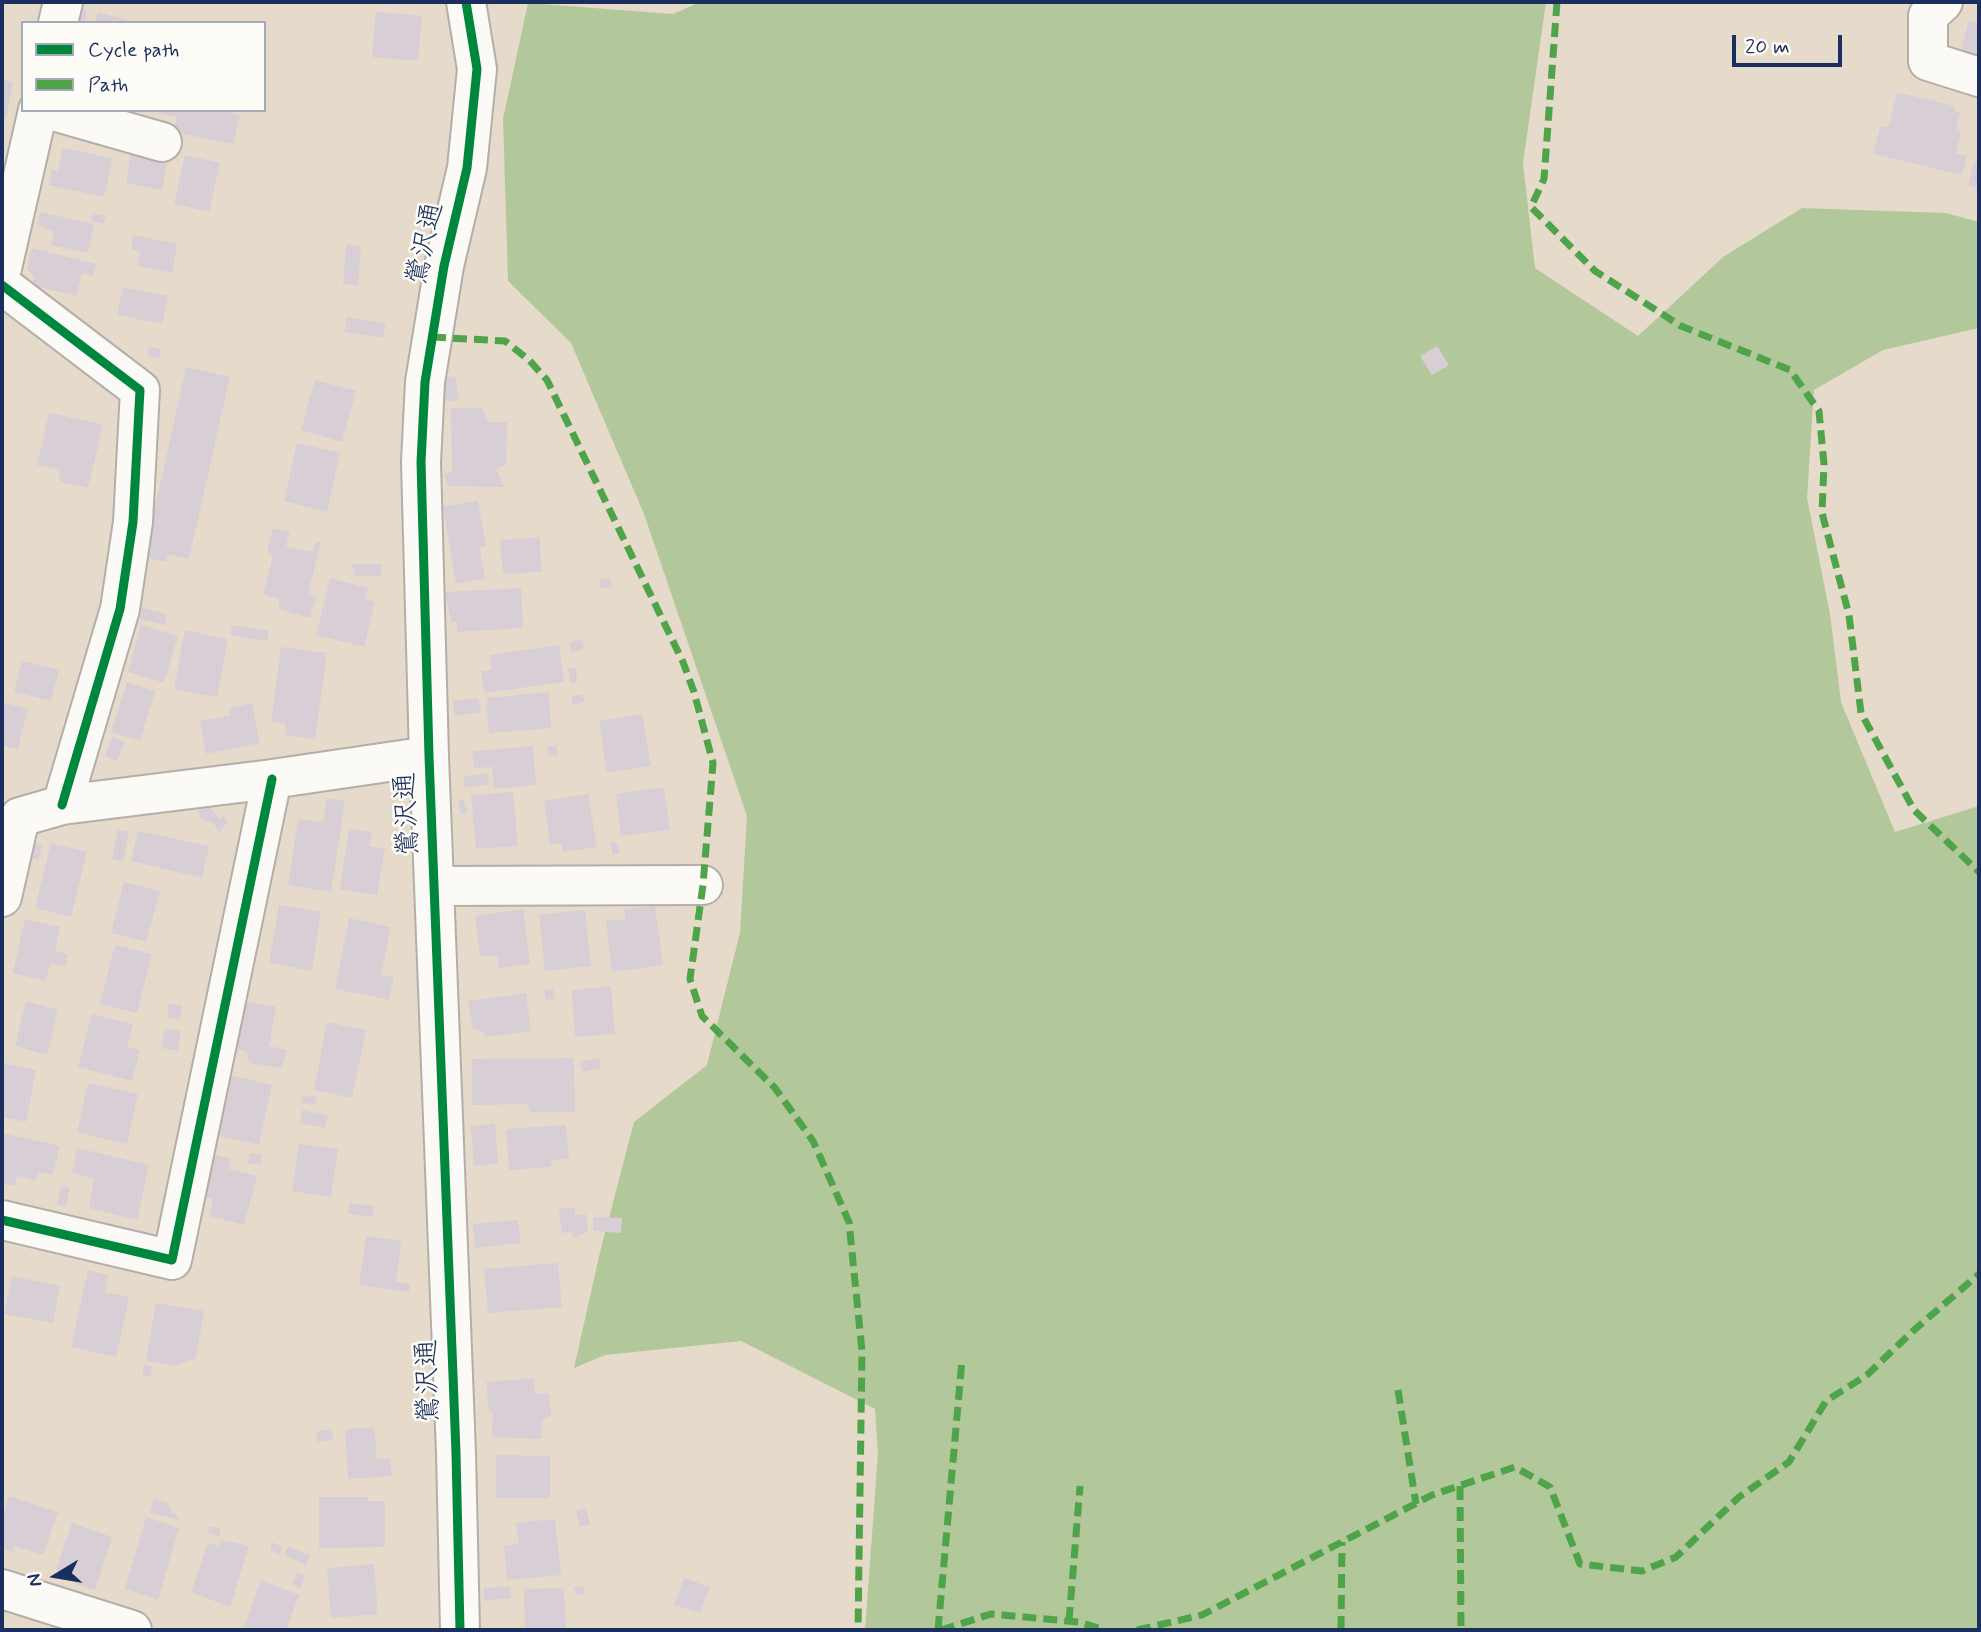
<!DOCTYPE html>
<meta charset="utf-8">
<style>
body{margin:0}
#map{position:relative;width:1981px;height:1632px;overflow:hidden;background:#e6dbcb;font-family:Mynerve,sans-serif}
canvas{display:block}
.frame{position:absolute;inset:0;border:4px solid #1b2f5e;pointer-events:none}
.legend{position:absolute;left:21px;top:21px;width:245px;height:91px;box-sizing:border-box;background:#fdfcf7;border:2px solid #a3aaba;margin:0;padding:9px 12px;list-style:none;font-size:21px;color:#1b2f5e}
.legend li{display:flex;align-items:center;gap:14px;height:35px}
.legend b{width:35px;border:2px solid #a3aaba}
.north{position:absolute;left:21px;top:1541px;width:70px;height:70px;-webkit-text-stroke:5px #fdfcf7;paint-order:stroke;rotate:259deg;font-size:19px;font-weight:700;line-height:28px;text-align:center;color:#1b2f5e}
.north::after{content:'';display:block;margin:auto;width:24px;height:32px;background:#1b2f5e;clip-path:polygon(50% 0,100% 100%,50% 72%,0 100%)}
.scale{position:absolute;left:1732px;top:35px;width:110px;height:32px;box-sizing:border-box;border:4px solid #1b2f5e;border-top:0;padding-left:9px;font-size:21px;line-height:24px;white-space:nowrap;color:#1b2f5e;-webkit-text-stroke:5px #fdfcf7;paint-order:stroke}
</style>
<div id="map">
<canvas width="1981" height="1632"></canvas>
<div class="frame"></div>
<ul class="legend">
<li><b style="height:9px;background:#00873e"></b>Cycle path</li>
<li><b style="height:9px;background:#4fa44a"></b>Path</li>
</ul>
<div class="north">N</div>
<div class="scale">20 m</div>
</div>
<script>
const g = document.querySelector('canvas').getContext('2d');
g.lineJoin = 'round';
function fillPath(path, color) {
  g.fillStyle = color;
  g.fill(path, 'evenodd');
}
function strokePath(path, color, width, dash) {
  g.strokeStyle = color;
  g.lineWidth = width;
  g.lineCap = dash ? 'butt' : 'round';
  g.setLineDash(dash || []);
  g.stroke(path);
}
function drawText(font, color, halo, rows, align = 'center') {
  g.font = font + ' Mynerve,"Klee One",sans-serif';
  g.lineWidth = 5;
  g.setLineDash([]);
  g.textBaseline = 'middle';
  g.strokeStyle = halo;
  g.fillStyle = color;
  for (const [text, x, y, turn = 0] of rows) {
    g.save();
    g.translate(x, y);
    g.rotate((+turn || 0) * Math.PI / 180);
    g.textAlign = isNaN(turn) ? turn : align;
    if (halo) g.strokeText(text, 0, 0);
    g.fillText(text, 0, 0);
    g.restore();
  }
}
const forest = new Path2D(`
 M700 2H1546L1523 163 1535 268 1638 336 1723 257 1802 208 1946 213 1979 222V328L1883 350 1814 390 1807 498 1830 614 1841 702 1895 832 1979 806V1630H865L878 1453 875 1409 741 1341 605 1355 574 1368 600 1252 634 1122 707 1065 740 933 747 816 644 514 571 343 508 281 503 119 528 3 673 14Z`);
const building = new Path2D(`
 M75 8 87 10 85 23H73Z
 M98 12 135 22V23H95Z
 M376 12 422 16 418 61 372 57Z
 M1969 20 1979 23V62L1959 57Z
 M2 79 13 82 6 119H2Z
 M1897 92 1954 106 1955 111 1960 112 1956 130 1961 132 1956 153 1967 156 1962 175 1873 154 1880 127 1889 126Z
 M159 110H220L240 115 233 144 173 132 177 117 159 113Z
 M63 148 113 158 104 197 49 185 52 170 58 171Z
 M132 148 168 155 162 190 126 183Z
 M185 155 220 163 209 212 174 204Z
 M1974 162 1979 164 1977 188 1968 186Z
 M40 212 94 224 88 253 51 245 54 232 37 224Z
 M93 213 106 216 104 224 91 221Z
 M133 235 177 244 172 273 137 266 140 253 131 248Z
 M346 244 361 246 358 286 343 284Z
 M32 248 96 264 93 276 82 273 76 296 32 285 34 277 27 269Z
 M123 287 168 296 162 324 117 315Z
 M347 317 386 324 383 338 344 332Z
 M149 346 161 349 159 359 147 356Z
 M1437 346 1449 365 1432 375 1420 356Z
 M186 367 230 377 189 559 167 554 166 562 144 557Z
 M455 376 459 400 443 402 439 379Z
 M315 380 356 391 342 442 301 430Z
 M451 408H483L488 422H507L506 465 496 469 504 487 448 486 444 474 452 471Z
 M49 412 103 425 88 488 61 482 58 470 37 465Z
 M297 443 340 453 327 512 284 501Z
 M478 501 486 546 480 548 485 579 456 584 443 506Z
 M273 528 290 532 286 546 311 552 316 543 321 542 308 594 316 597 310 618 278 609 280 599 263 594 273 556 267 550Z
 M540 537 541 572 503 574 500 540Z
 M352 564H381V576H355Z
 M610 577 612 587 601 589 599 579Z
 M330 578 368 588 365 599 375 602 364 647 316 635Z
 M521 588 523 628 457 632V622H452L444 592Z
 M142 608 167 614 165 625 140 619Z
 M141 625 178 636 164 683 128 672Z
 M232 625 269 631 267 641 230 635Z
 M185 630 228 639 217 697 174 689Z
 M582 639 584 649 572 653 569 643Z
 M559 645 564 682 484 693 481 671 492 670 489 655Z
 M281 647 327 653 315 739 286 735 285 724 271 722Z
 M22 661 59 670 51 701 14 692Z
 M576 668 577 682 571 683 568 669Z
 M127 682 155 691 140 741 111 732Z
 M549 692 551 728 489 733 486 698Z
 M582 694 585 702 573 705 571 697Z
 M478 698 481 712 455 716 453 701Z
 M2 702 28 709 18 749 2 745Z
 M252 703 260 743 206 754 200 721 231 715 229 708Z
 M642 714 651 766 607 773 599 721Z
 M112 737 125 742 117 761 105 756Z
 M556 745 558 755 549 756 547 747Z
 M533 746 536 785 494 789 492 767 474 768 472 751Z
 M487 773 489 784 465 788 463 777Z
 M664 787 670 830 621 836 616 794Z
 M513 792 518 846 476 849 471 795Z
 M588 794 597 847 563 852 561 843 550 845 544 801Z
 M327 798 345 801 331 892 288 885 298 819 323 823Z
 M464 799 467 813 461 814 458 800Z
 M209 806 219 818 224 816 228 822 219 832 214 824 201 818 198 811Z
 M349 829 372 832 369 846 385 849 377 895 340 889Z
 M118 830 129 832 123 861 112 859Z
 M138 831 209 846 202 878 131 861Z
 M617 842 620 853 613 855 610 843Z
 M35 843 42 845 39 860 32 859Z
 M51 843 87 852 71 917 35 908Z
 M124 882 160 891 146 942 111 933Z
 M279 905 321 912 312 971 269 963Z
 M655 906 663 965 612 972 606 921 626 919 624 909Z
 M523 909 530 964 499 968 497 955 480 957 475 916Z
 M585 910 591 966 545 971 539 915Z
 M349 918 391 927 381 975 394 977 389 1000 335 989Z
 M25 919 60 927 55 951 68 954 65 967 50 964 46 981 13 973Z
 M115 945 152 954 137 1013 100 1004Z
 M611 986 615 1034 575 1037 572 990Z
 M553 989 555 999 546 1000 544 990Z
 M526 993 531 1031 486 1037 482 1031 473 1029 468 1001Z
 M26 1001 58 1010 47 1055 15 1046Z
 M242 1001 276 1007 269 1046 287 1050 282 1068 249 1063 247 1052 233 1048Z
 M168 1004 182 1005 180 1020 168 1018Z
 M92 1014 133 1024 127 1047 140 1050 132 1081 78 1067Z
 M327 1022 366 1030 352 1098 314 1090Z
 M165 1029 181 1031 178 1051 161 1048Z
 M574 1058 575 1112H530L528 1104 472 1105V1059Z
 M599 1058 601 1068 583 1072 580 1062Z
 M2 1063 36 1070 26 1122 2 1117Z
 M225 1074 272 1085 259 1145 211 1134Z
 M88 1083 138 1094 127 1144 77 1132Z
 M302 1096 316 1097 315 1105 301 1103Z
 M302 1110 328 1115 325 1128 300 1123Z
 M495 1124 498 1164 474 1166 471 1126Z
 M566 1125 569 1159 551 1160 552 1167 509 1170 506 1129Z
 M2 1133 60 1146 53 1175 40 1172 35 1181 17 1176 15 1186 2 1183Z
 M299 1144 338 1149 331 1197 292 1191Z
 M77 1148 149 1165 137 1220 89 1208 94 1179 72 1173Z
 M209 1153 231 1159 229 1169 257 1176 244 1225 209 1216 213 1199 199 1196Z
 M249 1153 262 1154 261 1165 248 1163Z
 M61 1186 70 1188 66 1207 57 1205Z
 M349 1203 374 1206 373 1217 348 1214Z
 M574 1207 575 1215 586 1214 588 1232 573 1238 572 1232 562 1233 559 1209Z
 M593 1217 622 1218 621 1233 593 1231Z
 M518 1220 521 1243 475 1248 473 1224Z
 M366 1236 401 1241 396 1282 410 1284 409 1292 359 1285Z
 M558 1263 562 1307 488 1313 484 1269Z
 M88 1270 108 1275 105 1292 129 1297 116 1357 71 1347Z
 M12 1276 60 1286 53 1323 4 1314Z
 M156 1303 204 1311 196 1358 175 1366 146 1361Z
 M144 1364 152 1367 150 1377 142 1375Z
 M534 1378 535 1394 549 1393 551 1416 542 1419 541 1439 492 1437 493 1413 489 1410 486 1382Z
 M374 1427 377 1459 390 1458 392 1476 348 1479 345 1429Z
 M331 1429 334 1439 318 1442 316 1432Z
 M496 1455 550 1456V1498H496Z
 M9 1496 58 1512 43 1555 15 1546 13 1552 2 1548V1517Z
 M319 1497H368V1501H385V1547L319 1548Z
 M154 1499 168 1503 171 1513 176 1514 179 1520 150 1513Z
 M586 1508 590 1524 580 1527 576 1511Z
 M146 1517 179 1528 158 1600 125 1589Z
 M555 1519 561 1575 507 1580 504 1546 519 1544 516 1523Z
 M72 1523 112 1537 95 1590 75 1584 78 1578 56 1570Z
 M210 1526 221 1529 219 1536 207 1533Z
 M222 1540 249 1546 230 1607 191 1592 208 1543 218 1546Z
 M271 1542 282 1546 280 1555 270 1550Z
 M288 1546 310 1555 306 1565 284 1555Z
 M374 1564 378 1614 331 1618 327 1568Z
 M297 1572 305 1575 301 1589 292 1584Z
 M684 1578 710 1587 700 1613 674 1605Z
 M261 1580 299 1595 286 1630H243Z
 M510 1586 511 1598 484 1601V1588Z
 M582 1586 586 1593 577 1596 573 1587Z
 M564 1588 566 1630H525L524 1589Z`);
const minor = new Path2D(`
 M1943 2 1928 16V61L1979 77
 M58 23 63 2
 M50 110 162 142
 M2 268 38 110
 M2 285 140 390 133 522 120 609 62 805
 M435 886 703 885
 M2 897 20 817 62 805 272 779 429 756
 M2 1220 172 1260 272 779
 M2 1589 132 1630
 M460 1630 456 1453 429 756 421 462 425 382 444 266 467 168 477 69 466 2`);
const quiet = new Path2D(`
 M1557 2 1544 179 1531 207 1595 271 1681 326 1790 370 1819 411 1824 464 1822 513 1849 615 1861 713 1914 810 1979 872
 M432 337 505 341 529 360 547 380 683 662 694 692 713 763 703 885 690 979 702 1016 775 1088 813 1141 849 1222 862 1351 858 1630
 M1398 1390 1416 1504
 M1460 1486 1461 1630
 M1069 1621 1080 1486
 M938 1630 962 1360
 M941 1630 991 1614 1079 1622 1104 1630
 M1137 1630 1202 1615 1432 1495 1515 1467 1550 1487 1580 1564 1642 1571 1676 1557 1739 1497 1789 1462 1826 1401 1867 1375 1913 1331 1979 1274
 M1341 1630 1342 1542`);
const cycleway = new Path2D(`
 M2 285 140 390 133 522 120 609 62 805
 M2 1220 172 1260 272 779
 M460 1630 456 1453 429 756 421 462 425 382 444 266 467 168 477 69 466 2`);
const streetNames = [
 ["鶯沢通",427,244,-78],
 ["鶯沢通",409,814,-93],
 ["鶯沢通",430,1381,-92]
];
fillPath(forest, '#b3c89a');
fillPath(building, '#d8ced6');
strokePath(minor, '#b3aea8', 42);
strokePath(minor, '#fbfaf7', 38);
strokePath(quiet, '#4fa44a', 7, [14, 7]);
strokePath(cycleway, '#00873e', 9);
drawText('28px', '#1b2f5e', '#fdfcf7', streetNames);
</script>
